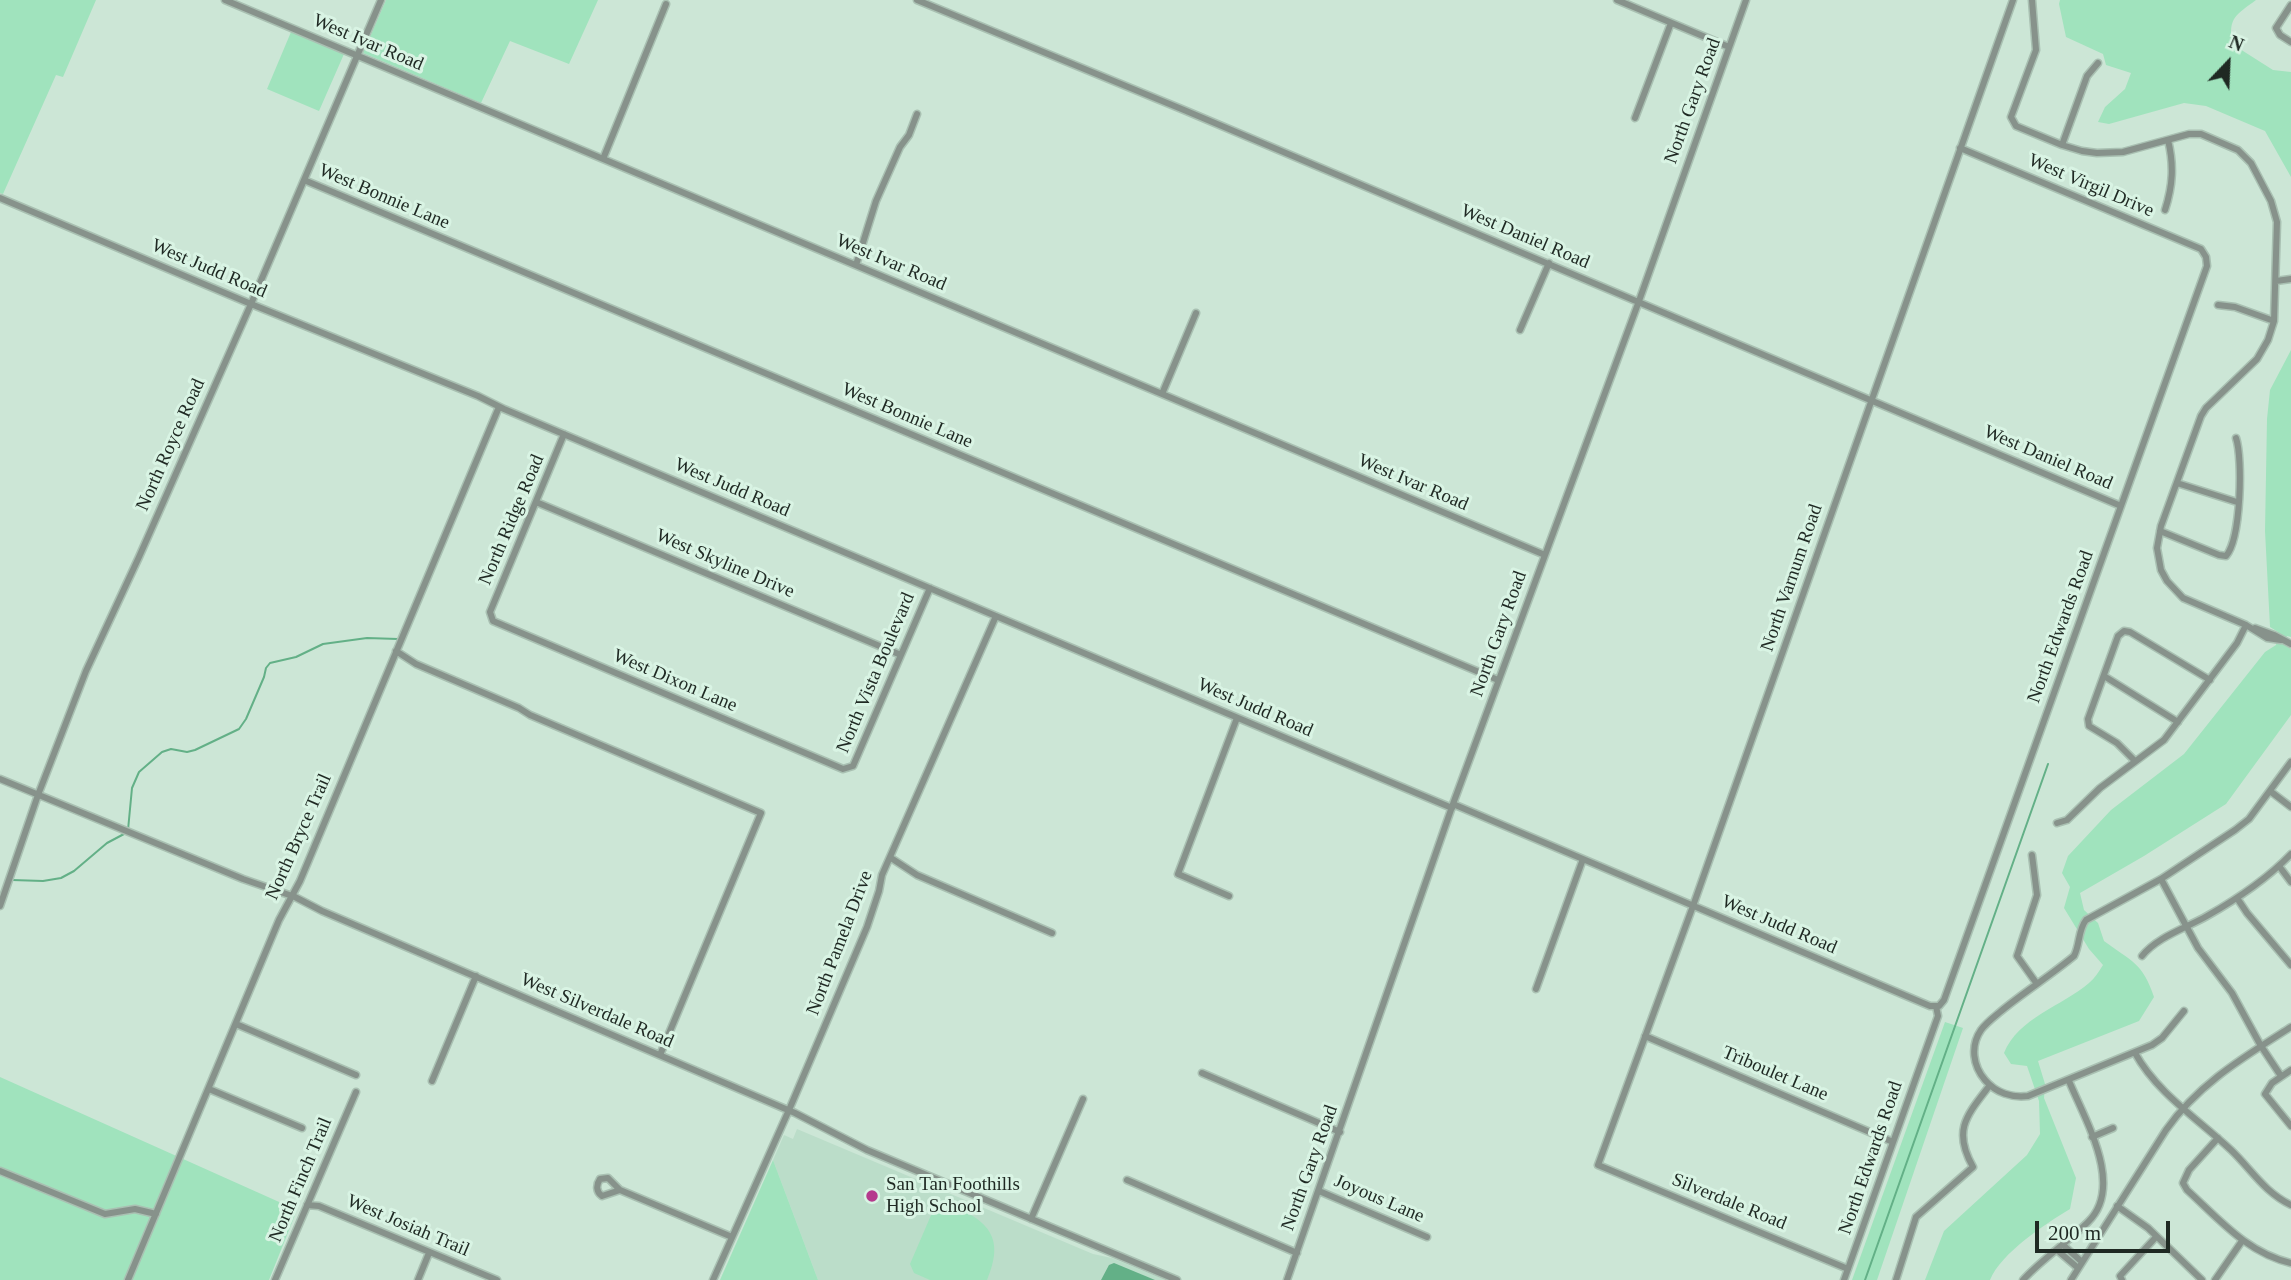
<!DOCTYPE html>
<style>
body{margin:0}
#map{position:relative;width:2291px;height:1280px;overflow:hidden;background:#cce6d6;font-family:Georgia,serif}
canvas{display:block}
.north{position:absolute;left:2193px;top:28px;width:70px;height:70px;-webkit-text-stroke:5px #d9f4e4;paint-order:stroke;rotate:23deg;font-size:19px;font-weight:700;line-height:28px;text-align:center;color:#1f2923}
.north::after{content:'';display:block;margin:auto;width:24px;height:32px;background:#1f2923;clip-path:polygon(50% 0,100% 100%,50% 72%,0 100%)}
.scale{position:absolute;left:2035px;top:1221px;width:135px;height:32px;box-sizing:border-box;border:4px solid #1f2923;border-top:0;padding-left:9px;font-size:21px;line-height:24px;white-space:nowrap;color:#1f2923;-webkit-text-stroke:5px #d9f4e4;paint-order:stroke}
</style>
<div id="map">
<canvas width="2291" height="1280"></canvas>
<div class="north">N</div>
<div class="scale">200 m</div>
</div>
<script>
const g = document.querySelector('canvas').getContext('2d');
g.lineJoin = 'round';
function fillPath(path, color) {
  g.fillStyle = color;
  g.fill(path, 'evenodd');
}
function strokePath(path, color, width, dash) {
  g.strokeStyle = color;
  g.lineWidth = width;
  g.lineCap = dash ? 'butt' : 'round';
  g.setLineDash(dash || []);
  g.stroke(path);
}
function drawText(font, color, halo, rows, align = 'center') {
  g.font = font + ' Georgia,serif';
  g.lineWidth = 6;
  g.setLineDash([]);
  g.textBaseline = 'middle';
  g.strokeStyle = halo;
  g.fillStyle = color;
  for (const [text, x, y, turn = 0] of rows) {
    g.save();
    g.translate(x, y);
    g.rotate((+turn || 0) * Math.PI / 180);
    g.textAlign = isNaN(turn) ? turn : align;
    if (halo) g.strokeText(text, 0, 0);
    g.fillText(text, 0, 0);
    g.restore();
  }
}
const built = new Path2D(`
 M797 1129 1093 1254 1112 1258 1166 1280H818L773 1160 784 1135 793 1139Z`);
const green = new Path2D(`
 M0 0H96L63 77 56 75 3 194 0 193Z
 M386 0H598L569 64 510 41 481 103 363 53Z
 M2060 0H2256C2236 15 2228 17 2232 44L2273 70 2291 72V177L2265 131 2206 106 2184 103 2109 124 2098 122 2105 107 2125 89 2131 73 2106 65 2103 54 2066 37 2059 4Z
 M291 32 344 54 319 111 267 89Z
 M2291 350V637L2287 636 2284 645 2291 649V715L2226 804 2144 856 2080 893 2084 910 2098 923 2104 941C2131 961 2143 963 2154 997L2139 1021 2038 1061 2045 1084 2044 1098 2076 1178 2070 1209C2045 1224 2001 1253 1990 1280H1925L1944 1231 2027 1155 2040 1134 2039 1101 2027 1066 2011 1064 2004 1053C2018 1018 2062 1006 2089 983 2095 978 2099 971 2103 965L2089 949 2064 908 2070 887 2062 873 2068 856 2111 810 2184 754 2265 652 2276 645 2278 632 2270 627 2265 531 2267 419 2270 390Z
 M1945 1022 1963 1028 1877 1280H1852Z
 M0 1077 297 1210 269 1280H0Z
 M773 1160 818 1280H720Z
 M938 1199C979 1217 1009 1229 987 1280H930L914 1273 910 1264Z`);
const water = new Path2D(`
 M1114 1263 1155 1280H1101L1109 1265Z`);
const stream = new Path2D(`
 M128 830 132 788 139 772 162 752 171 749 187 752 195 750 239 729 246 719 264 677 266 668 270 663 296 657 323 644 367 638 398 639
 M12 880 43 881 61 878 74 871 107 843 124 834
 M1865 1280 2048 764`);
const minor = new Path2D(`
 M225 0 1545 555
 M917 0 1184 110 2121 506
 M1617 0 1729 47
 M2032 0 2036 50 2011 117 2016 126 2062 145 2082 151 2097 153 2123 152 2189 134H2201L2238 150 2251 163 2271 201 2277 222 2274 321 2268 340 2257 359 2206 408 2201 416 2161 526 2157 548 2161 570 2167 581 2183 598 2246 625 2267 638 2281 640
 M2291 5 2276 28 2280 35 2291 42
 M1635 118 1671 23
 M2062 145 2087 76 2098 63
 M603 159 666 4
 M304 180 1498 680
 M0 198 251 304 478 396 504 409 1452 808
 M2165 210C2173 185 2174 165 2168 140
 M856 265 876 201 900 147 909 135 917 114
 M2276 281 2291 279
 M2218 305 2235 307 2274 321
 M1520 330 1549 263
 M1162 394 1196 313
 M564 434 490 612 493 621 843 769 853 766 930 588
 M2177 483 2237 502
 M536 502 901 655
 M2160 531 2219 555 2226 556C2241 539 2243 459 2236 438
 M2255 628 2274 635 2291 644
 M396 651 416 664 519 708 530 715 761 813 660 1055
 M2104 676 2178 722
 M2135 761 2117 743 2089 726 2088 719 2118 636 2124 631 2130 632 2210 680
 M0 779 243 879 295 897 322 911 795 1113 867 1150 1177 1280
 M2270 791 2291 807
 M1453 804 1930 1006H1939L1944 1000 2207 266 2206 257 2201 249 1960 148
 M2057 823 2067 820 2100 788 2164 740 2237 643 2246 625
 M2032 855 2037 895 2017 956 2037 984
 M891 858 917 875 1052 933
 M2279 866 2291 882
 M2161 879 2198 948 2232 993 2261 1046 2281 1076
 M1229 896 1178 874 1237 718
 M2237 898 2247 913 2291 965
 M0 906 38 795 86 671 139 557 251 304 381 0
 M2142 956C2157 937 2186 928 2207 916 2237 899 2267 879 2291 854
 M1536 989 1583 859
 M2184 1011 2162 1038 2152 1045 2028 1096C2012 1098 1996 1093 1985 1080 1973 1066 1970 1046 1981 1030 1986 1023 1994 1017 2000 1012 2024 992 2050 976 2074 956 2080 945 2078 930 2086 920L2161 879 2235 830 2249 819 2291 762
 M236 1024 356 1075
 M1645 1036 1893 1142
 M2135 1053C2157 1093 2198 1119 2231 1150 2251 1169 2264 1192 2291 1205
 M2291 1070 2272 1083 2265 1094 2291 1126
 M1202 1073 1340 1132
 M432 1081 476 976
 M209 1089 302 1128
 M2092 1137 2113 1128
 M2218 1138 2189 1170 2183 1183 2187 1190C2219 1219 2247 1253 2291 1263
 M0 1171 105 1214 135 1209 156 1214
 M1127 1180 1297 1253
 M620 1190 608 1178 600 1179C596 1185 596 1192 602 1196L620 1190 732 1237
 M1319 1191 1427 1237
 M307 1205 319 1206 497 1280
 M2117 1206 2148 1228 2202 1280
 M1031 1219 1083 1099
 M2063 1245 2082 1262
 M2057 1250 2078 1268
 M1848 1269 1598 1165 1693 906 2013 0
 M128 1280 279 920 300 881 499 407
 M275 1280 356 1092
 M418 1280 429 1253
 M713 1280 789 1110 867 927 879 891 882 875 996 616
 M1287 1280 1453 804 1639 301 1746 0
 M1844 1280 1938 1016 1936 1006
 M1896 1280 1916 1217 1973 1167C1952 1130 1967 1115 1990 1085
 M2023 1280C2042 1259 2067 1243 2088 1222 2125 1186 2085 1120 2069 1081
 M2071 1280 2166 1130C2198 1084 2244 1057 2291 1027
 M2122 1280 2120 1276 2156 1237
 M2215 1280 2242 1241`);
const markers = [
 [872,1196,7,"#b53a8d"]
];
const streetNames = [
 ["West Ivar Road",368,43,23],
 ["North Gary Road",1693,101,-70],
 ["West Virgil Drive",2091,186,23],
 ["West Bonnie Lane",384,197,23],
 ["West Daniel Road",1525,237,23],
 ["West Ivar Road",891,263,23],
 ["West Judd Road",209,269,23],
 ["West Bonnie Lane",907,416,23],
 ["North Royce Road",171,445,-66],
 ["West Daniel Road",2048,458,23],
 ["West Ivar Road",1413,483,23],
 ["West Judd Road",732,488,23],
 ["North Ridge Road",512,520,-67],
 ["West Skyline Drive",725,564,23],
 ["North Varnum Road",1792,578,-71],
 ["North Edwards Road",2061,627,-70],
 ["North Gary Road",1499,634,-70],
 ["North Vista Boulevard",876,673,-67],
 ["West Dixon Lane",675,681,23],
 ["West Judd Road",1255,708,23],
 ["North Bryce Trail",299,837,-66],
 ["West Judd Road",1779,925,23],
 ["North Pamela Drive",840,943,-69],
 ["West Silverdale Road",597,1011,23],
 ["Triboulet Lane",1775,1074,23],
 ["North Edwards Road",1871,1158,-71],
 ["North Gary Road",1310,1168,-70],
 ["North Finch Trail",301,1180,-67],
 ["Joyous Lane",1379,1199,23],
 ["Silverdale Road",1729,1202,22],
 ["West Josiah Trail",408,1226,23]
];
const poiNames = [
 ["San Tan Foothills",886,1185],
 ["High School",886,1207]
];
fillPath(built, '#bbddc9');
fillPath(green, '#a0e3bd');
fillPath(water, '#63b087');
strokePath(stream, '#63b087', 2);
strokePath(minor, '#a9c0b2', 9);
strokePath(minor, '#87928b', 6);
for (const [x, y, r, color] of markers) {
  const dot = new Path2D();
  dot.arc(x, y, r, 0, 2 * Math.PI);
  g.fillStyle = color;
  g.fill(dot);
  strokePath(dot, '#d9f4e4', 2.5);
}
drawText('19px', '#1f2923', '#d9f4e4', streetNames);
drawText('19px', '#1f2923', '#d9f4e4', poiNames, 'left');
</script>
